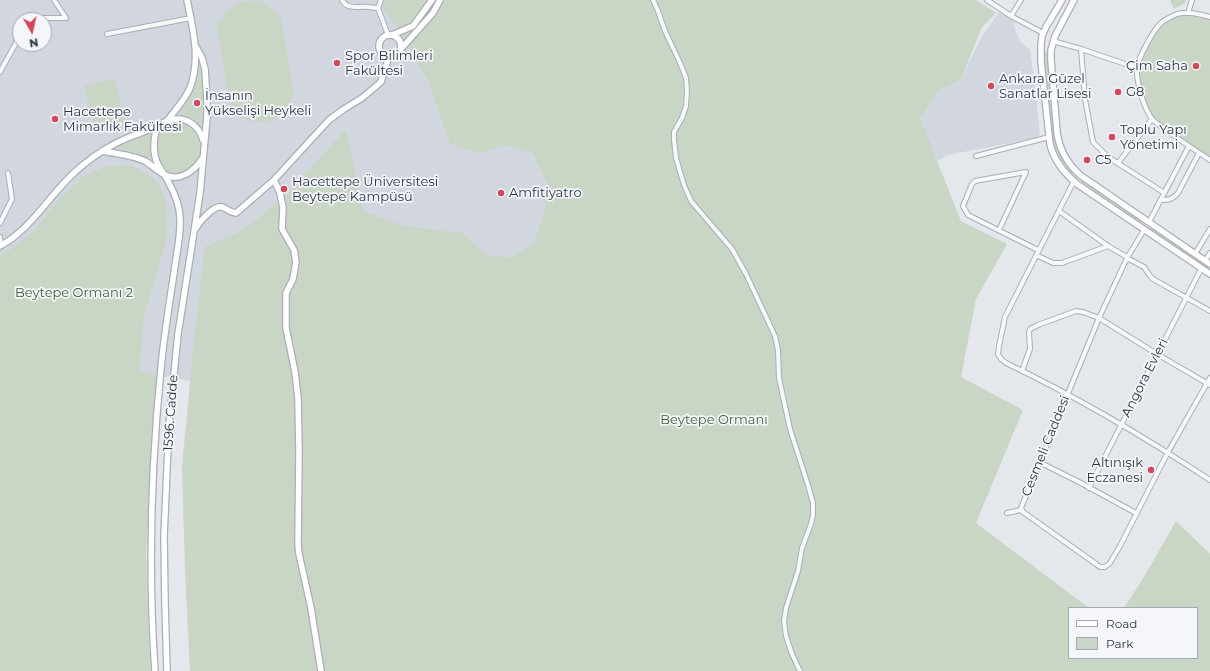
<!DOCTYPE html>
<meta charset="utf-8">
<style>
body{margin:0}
#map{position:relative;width:1210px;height:671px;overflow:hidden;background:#e4e7ec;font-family:Montserrat,sans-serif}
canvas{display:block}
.legend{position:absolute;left:1068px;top:607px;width:130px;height:52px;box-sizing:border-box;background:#f4f6f9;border:1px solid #a4a8b1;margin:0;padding:5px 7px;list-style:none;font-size:12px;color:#2b3445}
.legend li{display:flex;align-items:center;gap:8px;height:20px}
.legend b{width:20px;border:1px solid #a4a8b1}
.north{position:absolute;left:12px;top:12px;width:40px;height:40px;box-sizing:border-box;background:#f4f6f9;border:1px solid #a4a8b1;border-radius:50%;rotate:171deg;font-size:11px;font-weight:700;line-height:16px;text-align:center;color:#2b3445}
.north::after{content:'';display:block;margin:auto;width:14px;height:18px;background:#d1495b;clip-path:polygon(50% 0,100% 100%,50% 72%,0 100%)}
</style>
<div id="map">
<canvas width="1210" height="671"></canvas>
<ul class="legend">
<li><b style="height:5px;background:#fff"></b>Road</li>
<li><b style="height:11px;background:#c9d6c5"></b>Park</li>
</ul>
<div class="north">N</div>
</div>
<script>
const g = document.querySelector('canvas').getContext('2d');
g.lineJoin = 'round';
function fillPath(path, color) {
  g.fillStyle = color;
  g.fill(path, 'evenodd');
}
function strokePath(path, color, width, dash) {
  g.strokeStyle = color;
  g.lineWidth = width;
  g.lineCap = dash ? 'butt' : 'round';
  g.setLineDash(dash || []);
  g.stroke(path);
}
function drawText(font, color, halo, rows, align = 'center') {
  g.font = font + ' Montserrat,sans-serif';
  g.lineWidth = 3.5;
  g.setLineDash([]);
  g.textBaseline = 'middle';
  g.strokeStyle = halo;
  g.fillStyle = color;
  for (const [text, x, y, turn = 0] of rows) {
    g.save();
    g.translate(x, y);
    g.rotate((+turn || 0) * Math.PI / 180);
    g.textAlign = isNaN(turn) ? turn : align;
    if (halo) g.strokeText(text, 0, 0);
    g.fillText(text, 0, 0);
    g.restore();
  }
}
const built = new Path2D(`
 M0 0H465L569 150 526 359 244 390 70 361 0 347ZM20 20H44V44H20Z
 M1000 11 1014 22 1015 30 1020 41 1030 50 1034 80 1040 135 1036 138 1010 143 948 155 936 162 920 118 940 90 961 79 982 36Z`);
const green = new Path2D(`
 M386 0H976L996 13 982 27 961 79 940 90 920 118 961 221 1007 244 976 299 961 377 1023 410 976 523 1089 608H1069V658H1197V608H1124L1144 577 1176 521 1210 554V671H190L185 571 182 467 194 340 205 247 240 232 286 196 346 129 363 211 403 226 463 233 487 256 512 257 534 244 551 191 532 152 504 145 481 153 450 144 429 83 401 33 383 7Z
 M1170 0H1186L1185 3 1174 9Z
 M246 1C262 0 273 5 281 19L294 94C288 120 258 132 237 113H231L216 20 222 19C227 9 235 4 246 1Z
 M1188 13 1210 17V160L1152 119 1143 103 1137 68 1140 59 1161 23 1177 14Z
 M1045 52 1048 53 1056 143 1059 152 1073 171 1071 174C1062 169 1056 156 1053 147L1044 65V53Z
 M197 60H199L203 83V127L191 117 180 114 178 112C193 96 198 82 197 60Z
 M114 78 126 123 95 131 84 86Z
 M175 123C208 121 208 169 178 174 173 175 168 173 164 169 158 160 153 136 163 128 166 125 171 124 175 123Z
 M153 133 151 139V157L147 158 136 153 116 148 142 136Z
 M130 165 148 174 159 185 167 205V237L144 316 139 371 157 375 146 552 149 643 151 671H0V256L17 245 35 230 57 202 82 177 107 166Z
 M1081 180 1140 220 1141 221 1140 223 1138 222 1080 183Z
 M1150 227H1151L1210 267V271L1149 230Z`);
const street = new Path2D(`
 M54 0 66 18
 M342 0C347 10 358 6 367 7 371 7 374 8 378 8
 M381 0 378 8 388 35
 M653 0 658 11 665 31 681 65 686 78 687 91 686 106 682 118 674 132V140L676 158 684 185 691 201 732 249 746 274 775 336 778 350 779 378 790 429 808 485 813 503V515L811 524 802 548 798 571 786 608 784 621 786 636 792 654 800 671
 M987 0 1011 16 1043 33
 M1188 13 1192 0
 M1011 16 1021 0
 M1210 17C1199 14 1189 11 1177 14 1173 16 1165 19 1161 23 1154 29 1138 58 1137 68 1136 81 1144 110 1153 120 1156 123 1161 126 1165 129 1179 140 1195 150 1210 160
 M38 20 40 18H66
 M107 34 191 18
 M1053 41 1081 49 1137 68
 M1081 49 1085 99 1093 142 1108 157 1163 192
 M0 72 16 43 17 34 20 29
 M976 156 1049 137
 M1118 163 1152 119
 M1074 181 1005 317 999 346 998 354 1001 359 1006 363C1077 397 1145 437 1210 480
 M1160 200C1168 200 1172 200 1178 193L1199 153
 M1059 211 1108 246 1127 257
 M1149 222 1189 146
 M0 223 12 199 8 173
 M999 230 1026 172 975 181 972 184 963 206 968 215 1038 250
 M1144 230 1127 258 1099 318 1021 508 1023 512 1096 564 1100 567H1105L1110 563 1120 546 1168 452 1210 378
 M0 237 1 246
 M1195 254 1210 229
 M1036 255 1053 263H1062L1108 246
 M1127 258 1144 267 1150 276 1153 279 1210 311
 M1205 261 1210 253
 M1022 371 1030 349 1029 332 1030 329 1038 325 1076 311 1083 312 1099 318 1157 354 1210 385
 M1039 462 1079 482 1136 513
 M1089 488 1201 269
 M1007 513 1021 510`);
const secondary = new Path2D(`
 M1062 0 1046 27 1042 36 1041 45V62L1050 144C1054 161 1064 173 1077 184L1210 274
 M1074 0 1055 36 1051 50V60L1057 132C1059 149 1067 163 1080 175L1210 264
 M392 35 413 26 432 0
 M379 46a11 11 0 1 1 22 0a11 11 0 1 1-22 0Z
 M400 50 433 13 440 0
 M167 121C175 110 185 100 190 88 201 59 193 29 187 0
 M103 151C117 154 132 155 145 161 152 165 158 172 165 175 180 182 194 171 202 159
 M274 180 280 193 283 208 282 229 294 250 296 262 293 279 286 293V328L295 372 298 398 299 452 298 544 299 554 311 608 321 671
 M196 228C199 222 214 205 222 207 227 208 228 212 236 213L274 180 329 120 344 109 362 98 381 82 389 56
 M0 246C35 227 52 189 83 165 95 155 113 144 127 138 138 134 148 130 159 126
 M155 671C148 570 151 468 161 368 164 336 169 305 174 273 176 255 181 237 180 219 180 206 174 192 168 181 161 167 155 166 154 148 154 141 154 133 158 127 161 123 167 121 171 120 187 116 199 126 203 140
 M167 671 165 604 164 536 169 424 178 334 200 193 207 117V101L205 69 202 58 195 45`);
const markers = [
 [337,63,4,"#d1495b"],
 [1196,66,4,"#d1495b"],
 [991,86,4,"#d1495b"],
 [1118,92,4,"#d1495b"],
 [197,103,4,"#d1495b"],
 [55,119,4,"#d1495b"],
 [1112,137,4,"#d1495b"],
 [1087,160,4,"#d1495b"],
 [284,189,4,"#d1495b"],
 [501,193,4,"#d1495b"],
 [1151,470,4,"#d1495b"]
];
const poiNames = [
 ["Spor Bilimleri",345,56],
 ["Fakültesi",345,71],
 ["Çim Saha",1188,66,"right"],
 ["Ankara Güzel",999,79],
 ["Sanatlar Lisesi",999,94],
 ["G8",1126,92],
 ["İnsanın",205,96],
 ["Yükselişi Heykeli",205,111],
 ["Hacettepe",63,112],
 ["Mimarlık Fakültesi",63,127],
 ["Toplu Yapı",1120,130],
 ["Yönetimi",1120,145],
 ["C5",1095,160],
 ["Hacettepe Üniversitesi",292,182],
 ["Beytepe Kampüsü",292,197],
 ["Amfitiyatro",509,193],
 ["Altınışık",1143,463,"right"],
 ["Eczanesi",1143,478,"right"]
];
const parkNames = [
 ["Beytepe Ormanı 2",74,293],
 ["Beytepe Ormanı",714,420]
];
const streetNames = [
 ["Angora Evleri",1145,378,-63],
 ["1596. Cadde",171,413,-86],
 ["Cesmeli Caddesi",1046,446,-68]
];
fillPath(built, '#d2d6de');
fillPath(green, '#c9d6c5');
strokePath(street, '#a9aeb7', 6);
strokePath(secondary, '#a9aeb7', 8);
strokePath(street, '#f7f8fa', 4);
strokePath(secondary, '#fff', 5.5);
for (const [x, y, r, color] of markers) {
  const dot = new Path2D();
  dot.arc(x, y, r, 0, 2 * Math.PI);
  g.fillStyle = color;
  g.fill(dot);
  strokePath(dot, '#f4f6f9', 1.5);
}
drawText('13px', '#2b3445', '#f4f6f9', poiNames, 'left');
drawText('13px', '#3f6138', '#f4f6f9', parkNames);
drawText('13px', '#2b3445', '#f4f6f9', streetNames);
</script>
